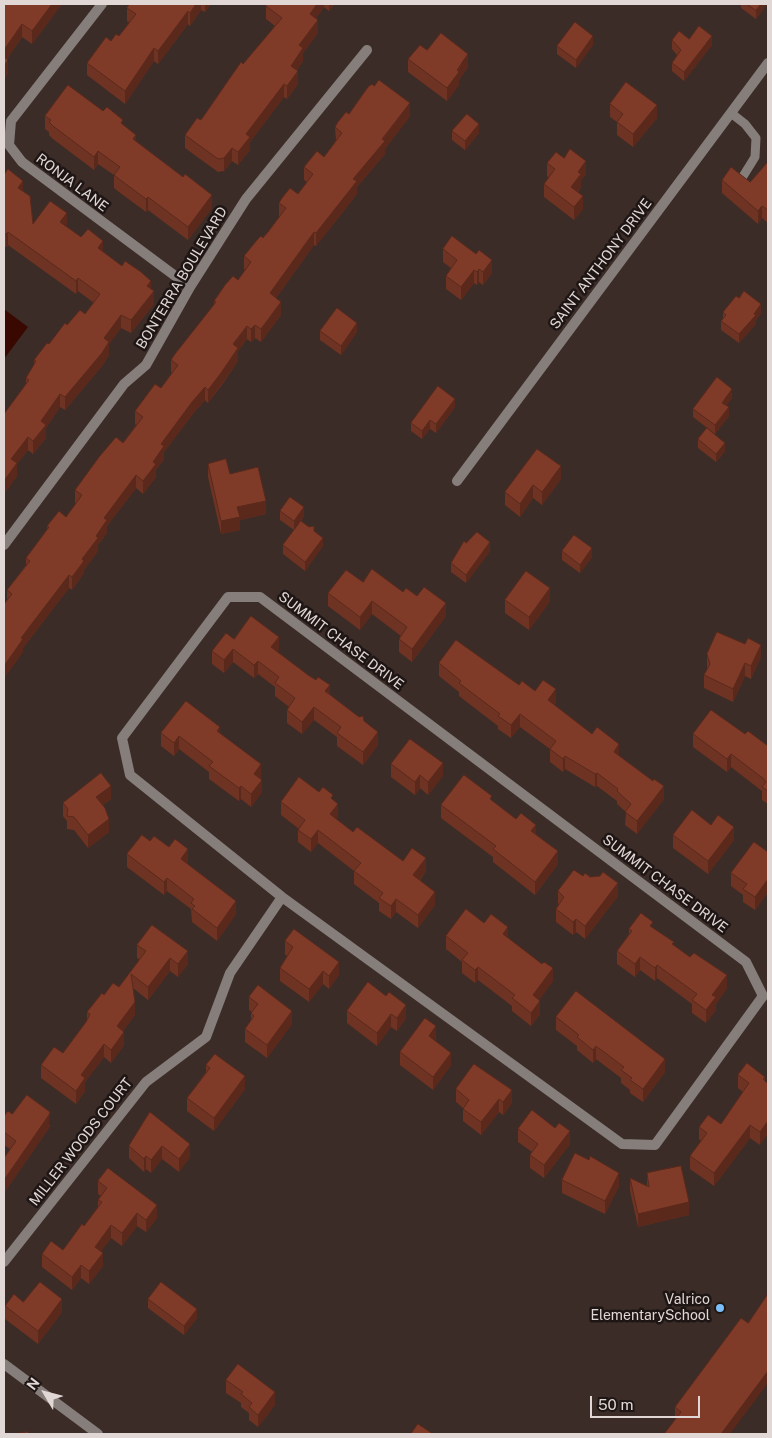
<!DOCTYPE html>
<style>
body{margin:0}
#map{position:relative;width:772px;height:1438px;overflow:hidden;background:#3c2c27;font-family:"Public Sans",sans-serif}
canvas{display:block}
.frame{position:absolute;inset:0;border:5px solid #e1d7d4;pointer-events:none}
.north{position:absolute;left:20px;top:1368px;width:50px;height:50px;-webkit-text-stroke:4px #1e1614;paint-order:stroke;rotate:307deg;font-size:14px;font-weight:700;line-height:20px;text-align:center;color:#e1d7d4}
.north::after{content:'';display:block;margin:auto;width:18px;height:22px;background:#e1d7d4;clip-path:polygon(50% 0,100% 100%,50% 72%,0 100%)}
.scale{position:absolute;left:590px;top:1396px;width:110px;height:22px;box-sizing:border-box;border:2px solid #e1d7d4;border-top:0;padding-left:6px;font-size:15px;line-height:18px;white-space:nowrap;color:#e1d7d4;-webkit-text-stroke:4px #1e1614;paint-order:stroke}
</style>
<div id="map">
<canvas width="772" height="1438"></canvas>
<div class="frame"></div>
<div class="north">N</div>
<div class="scale">50 m</div>
</div>
<script>
const g = document.querySelector('canvas').getContext('2d');
g.lineJoin = 'round';
function fillPath(path, color) {
  g.fillStyle = color;
  g.fill(path, 'evenodd');
}
function strokePath(path, color, width, dash) {
  g.strokeStyle = color;
  g.lineWidth = width;
  g.lineCap = dash ? 'butt' : 'round';
  g.setLineDash(dash || []);
  g.stroke(path);
}
function drawText(font, color, halo, rows, align = 'center') {
  g.font = font + ' "Public Sans",sans-serif';
  g.lineWidth = 5;
  g.setLineDash([]);
  g.textBaseline = 'middle';
  g.strokeStyle = halo;
  g.fillStyle = color;
  for (const [text, x, y, turn = 0] of rows) {
    g.save();
    g.translate(x, y);
    g.rotate((+turn || 0) * Math.PI / 180);
    g.textAlign = isNaN(turn) ? turn : align;
    if (halo) g.strokeText(text, 0, 0);
    g.fillText(text, 0, 0);
    g.restore();
  }
}
const water = new Path2D(`
 M4 309 28 327 4 359Z`);
const service = new Path2D(`
 M731 113 745 124 756 138 755 157 742 178`);
const minor = new Path2D(`
 M102 4 11 121 9 145 22 162 190 287
 M457 481 768 63
 M4 545 124 384 146 365 190 287 246 199 367 50
 M228 597H260L746 962 763 996 655 1145 622 1144 282 897 130 775 122 738Z
 M4 1262 146 1082 206 1037 230 973 282 897`);
const tertiary = new Path2D(`
 M4 1364 98 1434`);
const wall = new Path2D(`
 M4 4H62L32 44 22 37 7 59 8 73 4 79Z
 M130 4H211L205 12 201 10 190 26 188 24 158 64 154 61 125 104 87 75V63L111 41 119 36 130 23 127 21V8Z
 M267 4H335L329 11 324 7 316 18 318 33 303 53V61L297 70 298 84 287 99 284 97 250 142V150L238 165 232 161 224 171 218 172 185 148V135L201 120 243 64 275 26 266 19V6Z
 M741 4H767L756 19 741 8Z
 M689 39 712 45 684 81 672 71V63L677 55 672 49V40Z
 M593 45 576 68 557 54V46Z
 M427 50 468 67 459 80V85L447 101 408 72V59Z
 M610 104 657 118 633 147 617 135V122L610 117Z
 M103 111 123 125 136 142 212 208 188 240 148 210 146 212 119 192 114 188V175L98 164 94 170 53 139 49 135V132L45 129V116Z
 M349 114 410 116 385 149V154L357 187V194L316 246 314 245 276 298 281 315 261 342 255 338 251 342 247 339 238 351V361L221 386 208 403 205 400 192 415 164 452V459L156 470V477L143 494 136 488 107 526V533L98 545V551L84 570V573L72 590 69 588 23 648V652L7 600V590L26 565V558L47 530V526L66 517 76 504 75 503V490L123 443 136 425 135 424V411L161 388 172 373 171 372V360L214 305V301L238 280 245 270 244 269V256L268 232 280 217 279 216V203L298 194 307 182 304 180V167L324 157 336 141 335 127Z
 M452 131 479 133 465 150 452 140Z
 M768 162V223L762 218 758 224 722 193V180L750 182Z
 M547 163 586 174 581 180V187L578 192 583 209 574 220 544 197V184L549 178 547 176Z
 M4 175 23 192 33 224 66 226 81 237 103 252 151 289 154 304 131 333 121 328 109 344V355L102 366 65 410 60 407 46 428V438L33 454 28 450 17 464V476L4 494V414L26 384V378L34 365V360L67 325 85 314 94 303 78 291 76 294 8 245 6 247 4 246Z
 M443 249 492 273 483 285 479 282 477 285 474 283 461 300 446 289V276L451 268 443 262Z
 M723 312 761 313 756 320V324L739 343 721 330V321L723 319Z
 M320 331 357 332 341 355 320 340Z
 M732 398 726 406 729 416 715 434 693 417V409Z
 M455 407 436 433 430 429 422 439 411 431V423Z
 M698 439 725 451 716 462 698 448Z
 M208 464 230 474 266 514 240 520V530L221 534 208 477Z
 M561 479 542 505 533 498 520 517 505 505V492Z
 M280 511 304 516 301 521 314 531 323 546 305 571 283 554V545L294 530 280 520Z
 M466 543 490 551 466 583 451 572V563Z
 M562 551 592 557 580 573 562 560Z
 M363 582 417 596 446 616 412 662 399 652V639L401 636 372 614 360 630 328 606V593Z
 M505 600 550 601 529 630 505 613Z
 M234 639 279 650 277 652 330 695 364 721 378 745 363 765 337 746V737L314 720 302 734 287 723V710L289 707 275 696V687L258 674 254 678 233 662 224 673 212 664V651Z
 M707 654 761 657 751 679 745 676 733 702 704 688V675L707 669Z
 M439 663 519 685 535 691 556 702 554 705 619 756 664 799 637 834 625 825 626 812 617 804V801L597 786 595 787 565 769 563 772 550 762V749L520 727 511 738 498 729V726L459 696V692L439 676Z
 M161 733 220 734 261 777 260 778 262 792 251 807 241 799 239 801 209 779V772L179 749 174 756 161 746Z
 M693 734H745L768 746V804L762 800V791L731 767 727 772 693 747Z
 M391 764 443 776 428 795 420 788 415 795 391 777Z
 M319 792 333 800 338 817 336 819 353 832 403 861 426 871 420 880 435 905 418 928 396 912 391 919 379 911V903L354 884V871L318 843 311 852 298 842V830L299 829 281 815V802Z
 M111 799 103 805 109 832 88 848 74 830 67 829V821L63 816V803Z
 M492 801 558 864 535 895 493 862V857L441 818V805Z
 M711 825 734 840 708 874 673 848V835Z
 M150 841 188 862 187 864 236 914 217 941 192 922 191 909 167 891 164 895 127 867V854Z
 M768 852V892L755 910 743 902V895L731 886V873Z
 M583 876 618 896 585 939 576 932 573 935 556 922V909L559 904H558V891Z
 M484 923 508 938 553 981 539 1000 540 1014 531 1026 512 1011V1006L478 980 475 983 462 973V962L446 949V936Z
 M653 928 727 988 716 1004V1010L706 1023 692 1013V1004L657 978 655 981 640 970 635 977 617 964V951L629 934V929Z
 M285 941 339 975 329 989 323 984 309 1002 280 981V968L287 956 285 954Z
 M137 945 188 964 178 977 170 971 148 1000 133 988 135 1015 123 1031 124 1045 111 1063 104 1057 85 1082V1091L76 1104 41 1078V1065L63 1053 86 1022 87 1020V1012L104 995 119 987 140 960 137 958Z
 M386 996 406 1018 397 1031 391 1027 377 1046 347 1023V1011Z
 M249 997 292 1024 267 1058 245 1042V1029L251 1020V1013L252 1012 249 1010Z
 M556 1017 665 1072 643 1102 630 1093V1090L621 1083V1078L596 1059 593 1063 577 1050V1046L556 1030Z
 M436 1039 435 1041 451 1065 433 1090 400 1065V1052Z
 M474 1064 512 1103 503 1115 499 1112 481 1135 463 1121V1108L456 1102V1089Z
 M206 1065 245 1089 214 1131 187 1111V1098L206 1072Z
 M738 1075 765 1077 760 1145 750 1138 714 1186 690 1169V1156L701 1141 699 1139V1127L721 1124 743 1092 738 1088Z
 M150 1112 190 1157 179 1172 162 1159 151 1173 146 1169 144 1172 129 1158V1146Z
 M12 1114 50 1125 49 1128 4 1193V1158L10 1149 4 1145V1116Z
 M518 1129 570 1144 544 1178 530 1168V1155L532 1152 518 1142Z
 M647 1173 689 1215 638 1227 630 1191V1178L647 1186Z
 M562 1180 619 1186 605 1214 562 1193Z
 M98 1181 157 1218 146 1232 137 1226 122 1246 111 1238 101 1251 103 1266 89 1284 81 1278 72 1290 42 1267V1254L63 1250 84 1226 98 1207V1200L101 1196 98 1194Z
 M148 1299 197 1318 184 1335 148 1308Z
 M23 1302 62 1312 38 1344 5 1319V1306Z
 M226 1380 275 1405 258 1427 249 1420V1413L241 1407V1403L226 1393Z
 M675 1407 730 1434 675 1419Z`);
const shadedWall = new Path2D(`
 M52 4H62L32 44V31Z
 M196 4H201V10L190 26V13Z
 M205 4H211L205 12Z
 M317 4H324V7L310 26V14Z
 M329 4H335L329 11Z
 M761 4H767L756 19V10Z
 M188 11V24L158 64V51Z
 M318 20V33L303 53V61L291 79V66L299 45Z
 M22 24V37L4 63V50Z
 M593 36V45L576 68V60Z
 M712 36V45L684 81V72Z
 M154 48V61L125 104V91Z
 M468 54V67L459 80V85L447 101V88Z
 M8 60V73L4 79V66Z
 M298 71V84L287 99V86Z
 M284 84V97L250 142V150L238 165V152L246 134Z
 M410 103V116L385 149V154L357 187V194L316 246V233L353 179Z
 M657 105V118L633 147V134Z
 M479 124V133L465 150V141Z
 M136 135V148L133 139Z
 M232 148V161L224 171V158Z
 M98 151V164L94 170V157Z
 M586 161V174L581 180V187L571 200V187L578 172Z
 M23 181V194L18 188Z
 M212 195V208L188 240V227Z
 M583 196V209L574 220V207Z
 M148 197V210L146 212V199Z
 M762 206V218L758 224V211Z
 M67 213V226L60 222Z
 M8 232V245L6 247V234Z
 M314 232V245L270 306V293Z
 M103 241V254L98 248Z
 M492 260V273L483 285V272Z
 M479 269V282L477 285V272Z
 M474 270V283L461 300V287Z
 M78 278V291L76 294V281Z
 M151 281V294L147 286Z
 M154 291V304L131 333V320Z
 M281 302V315L261 342V329Z
 M761 304V313L756 320V324L739 343V334Z
 M121 315V328L109 344V355L102 366 65 410V397L104 338Z
 M357 323V332L341 355V346Z
 M255 325V338L251 342V329Z
 M247 326V339L238 351V361L208 403V390L233 344Z
 M205 387V400L192 415 164 452V459L156 470V477L143 494V481L161 444 192 402Z
 M732 389V398L722 411V403Z
 M60 394V407L46 428V438L33 454V441L41 421Z
 M455 399V407L436 433V424Z
 M729 407V416L715 434V425Z
 M430 420V429L422 439V431Z
 M28 437V450L17 464V476L4 494V481L11 459Z
 M725 443V451L716 462V454Z
 M561 466V479L542 505V492Z
 M136 475V488L107 526V533L98 545V551L84 570V573L72 590V577L96 536 104 518Z
 M533 485V498L520 517V504Z
 M266 501V514L240 520V530L221 534V521L237 507Z
 M304 507V516L294 530V521Z
 M323 538V546L305 571V562Z
 M490 542V551L466 583V575Z
 M592 548V557L580 573V565Z
 M69 575V588L23 648V652L4 679V666L21 638Z
 M550 588V601L529 630V617Z
 M372 601V614L360 630V617Z
 M446 603V616L412 662V649Z
 M279 637V650L271 660V647Z
 M761 645V657L751 679V666Z
 M233 649V662L224 673V660Z
 M258 661V674L254 678V665Z
 M745 663V676L733 702V689Z
 M330 685V698L325 691Z
 M556 689V702L548 713V700Z
 M314 707V720L302 734V722Z
 M520 714V727L511 738V725Z
 M220 727V739L217 731Z
 M378 732V745L363 765V752Z
 M179 736V749L174 756V743Z
 M619 744V757L614 752Z
 M731 754V767L727 772V759Z
 M565 756V769L563 772V759Z
 M443 763V776L428 795V782Z
 M261 764V777L254 786V774Z
 M597 773V786L595 787V774Z
 M420 775V788L415 795V782Z
 M262 780V792L251 807V794Z
 M111 786V799L96 810V797Z
 M241 786V799L239 801V788Z
 M664 786V799L637 834V821Z
 M338 804V817L330 827V814Z
 M109 819V832L88 848V835Z
 M536 825V837L531 831Z
 M734 827V840L708 874V861Z
 M318 830V843L311 852V839Z
 M188 849V862L181 872V859Z
 M558 851V864L535 895V882Z
 M426 858V871L413 888V875Z
 M167 878V891L164 895V882Z
 M768 879V892L755 910V897Z
 M618 883V896L585 939V926Z
 M435 892V905L418 928V915Z
 M396 899V912L391 919V906Z
 M236 901V914L217 941V928Z
 M576 919V932L573 935V922Z
 M508 927V940L503 934Z
 M188 951V964L178 977V964Z
 M640 957V970L635 977V964Z
 M170 958V971L148 1000V987Z
 M339 962V975L329 989V976Z
 M657 965V978L655 981V968Z
 M478 967V980L475 983V970Z
 M553 968V981L533 1008V995Z
 M323 971V984L309 1002V989Z
 M727 975V988L716 1004V1010L706 1023V1010L712 995Z
 M540 1001V1014L531 1026V1013Z
 M135 1002V1015L117 1039V1026Z
 M406 1005V1018L397 1031V1018Z
 M292 1011V1024L267 1058V1045Z
 M391 1014V1027L377 1046V1033Z
 M436 1026V1039L429 1049V1036Z
 M124 1032V1045L111 1063V1050Z
 M104 1044V1057L85 1082V1091L76 1104V1091L81 1075Z
 M596 1046V1059L593 1063V1050Z
 M451 1053V1065L433 1090V1077Z
 M665 1059V1072L643 1102V1089Z
 M245 1076V1089L214 1131V1118Z
 M512 1090V1103L503 1115V1102Z
 M499 1099V1112L481 1135V1122Z
 M50 1112 49 1128 4 1193V1180Z
 M768 1121V1134L760 1145V1132Z
 M750 1125V1138L714 1186V1173Z
 M570 1131V1144L544 1178V1165Z
 M190 1144V1157L179 1172V1159Z
 M162 1146V1159L151 1173V1160Z
 M146 1156V1169L144 1172V1159Z
 M619 1173V1186L605 1214V1201Z
 M689 1202V1215L638 1227V1214Z
 M157 1205V1218L146 1232V1220Z
 M137 1213V1226L122 1246V1233Z
 M111 1225V1238L95 1260V1247Z
 M103 1253V1266L89 1284V1271Z
 M81 1265V1278L72 1290V1277Z
 M62 1299V1312L38 1344V1331Z
 M197 1309V1318L184 1335V1326Z
 M768 1371V1383L730 1434H721Z
 M275 1392V1405L258 1427V1415Z`);
const building = new Path2D(`
 M4 4H52L32 31 22 24 4 50Z
 M130 4H196L190 13 188 11 158 51 154 48 125 91 87 63 106 37 111 41 116 34 119 36 136 14 127 8Z
 M267 4H317L310 14 318 20 299 45 303 48 291 66 298 71 287 86 284 84 246 134 250 137 238 152 232 148 224 158 218 159 185 135 197 118 201 120 241 62 243 64 282 18 266 6Z
 M747 4H761L756 10Z
 M575 22 593 36 576 60 557 46Z
 M699 26 712 36 684 72 672 63 681 50 672 40 679 31 689 39Z
 M441 33 468 54 457 70 459 72 447 88 408 59 420 45 427 50Z
 M4 57 8 60 4 66Z
 M379 80 410 103 382 139 385 141 353 179 357 181 316 233 314 232 270 293 281 302 261 329 255 325 251 329 247 326 233 344 238 348 221 373 208 390 205 387 192 402 161 444 164 446 153 462 156 464 143 481 136 475 104 518 107 520 96 536 98 538 82 559 84 561 72 577 69 575 21 638 23 639 4 666V604L12 594 7 590 30 561 26 558 49 527 47 526 59 511 66 517 82 495 75 490 99 457 116 437 123 443 143 417 135 411 155 384 161 388 178 365 171 360 175 354 216 302 214 301 225 285 233 276 238 280 251 262 244 256 257 240 261 236 263 238 268 232 286 208 279 203 282 198 290 188 298 194 313 174 304 167 317 151 324 157 342 133 335 127 338 122 346 112 349 114 368 87 372 84 374 86Z
 M626 82 657 105 633 134 617 122 623 114 610 104Z
 M68 85 103 111 107 107 123 120 121 123 136 135 133 139 183 177 185 174 212 195 188 227 148 197 146 199 119 179 114 175 120 167 98 151 94 157 53 126 49 122 51 120 45 116Z
 M467 114 479 124 465 141 452 131Z
 M570 149 586 161 578 172 581 174 571 187 583 196 574 207 544 184 555 169 547 163 556 152 564 158Z
 M768 162V210L762 206 758 211 722 180 731 167 750 182Z
 M8 169 23 181 18 188 30 196 33 224 50 201 67 213 60 222 81 237 88 229 103 241 98 248 122 266 125 261 141 272 151 281 147 286 154 291 131 320 121 315 104 338 109 342 102 353 65 397 60 394 41 421 46 425 33 441 28 437 11 459 17 463 4 481V414L29 380 26 378 36 361 34 360 47 343 49 344 65 323 67 325 80 310 85 314 100 294 78 278 76 281 8 232 6 234 4 233V175Z
 M452 236 476 254 479 250 492 260 483 272 479 269 477 272 474 270 461 287 446 276 457 260 443 249Z
 M744 291 761 304 754 314 756 315 739 334 721 321 726 315 723 312 736 296 739 298Z
 M337 308 357 323 341 346 320 331Z
 M717 377 732 389 722 403 729 407 715 425 693 409Z
 M438 386 455 399 436 424 430 420 422 431 411 423Z
 M707 428 725 443 716 454 698 439Z
 M537 449 561 466 542 492 533 485 520 504 505 492Z
 M226 459 230 474 258 467 266 501 237 507 240 517 221 521 208 464Z
 M290 497 304 507 294 521 280 511Z
 M301 521 309 527 314 526V531L323 538 305 562 283 545Z
 M477 532 490 542 466 575 451 563 464 541 466 543Z
 M574 535 592 548 580 565 562 551Z
 M372 569 403 592 406 588 417 596 424 587 446 603 412 649 399 639 407 627 372 601 360 617 328 593 346 570 363 582Z
 M526 571 550 588 529 617 505 600Z
 M251 616 279 637 271 647 308 675 316 680 318 677 330 685 325 691 359 717 363 716 364 721 378 732 363 752 337 733 341 727 314 707 302 722 287 710 295 698 275 683 279 677 258 661 254 665 233 649 224 660 212 651 226 633 234 639Z
 M717 632 745 644 748 638 761 645 751 666 745 663 733 689 704 675 710 664 707 654Z
 M456 640 519 685 522 681 535 691 543 680 556 689 548 700 592 734 597 727 619 744 614 752 653 781 654 779 664 786 637 821 625 812 631 804 617 791 618 789 597 773 595 774 565 756 563 759 550 749 556 741 520 714 511 725 498 716 500 714 459 683 461 681 439 663Z
 M186 701 220 727 217 731 261 764 254 774 262 780 251 794 241 786 239 788 209 766 213 762 179 736 174 743 161 733Z
 M711 710 745 734 748 731 768 746V791L762 787 766 782 764 779 731 754 727 759 693 734Z
 M410 739 443 763 428 782 420 775 415 782 391 764Z
 M101 773 111 786 96 797 105 808 109 819 88 835 74 817 67 816 68 809 63 803Z
 M464 775 492 796 490 799 516 819 521 813 536 825 531 831 558 851 535 882 493 849 496 846 441 805Z
 M299 777 319 792 323 787 333 795 331 798 338 804 330 814 353 832 357 827 403 861 412 848 426 858 413 875 435 892 418 915 396 899 391 906 379 898 383 893 354 871 361 863 318 830 311 839 298 830 305 820 281 802Z
 M692 810 711 825 718 815 734 827 708 861 673 835Z
 M142 835 150 841 154 836 169 847 175 839 188 849 181 859 236 901 217 928 192 909 195 906 191 903 194 899 167 878 164 882 127 854Z
 M754 842 768 852V879L755 897 743 889 747 884 731 873Z
 M574 870 583 876 585 873 590 877 600 876 603 872 618 883 585 926 576 919 573 922 556 909 564 897 558 891Z
 M466 909 484 923 491 914 508 927 503 934 542 964 544 962 553 968 533 995 540 1001 531 1013 512 998 515 995 478 967 475 970 462 960 468 953 446 936Z
 M641 913 653 922 650 926 674 942 672 944 690 957 694 953 727 975 712 995 716 997 706 1010 692 1000 697 994 657 965 655 968 640 957 635 964 617 951 632 931 629 929Z
 M152 925 188 951 178 964 170 958 148 987 131 974 135 1002 117 1026 124 1032 111 1050 104 1044 81 1075 85 1078 76 1091 41 1065 54 1047 63 1053 86 1022 90 1014 87 1012 102 993 104 995 113 983 119 987 146 951 137 945Z
 M294 929 339 962 329 976 323 971 309 989 280 968 293 947 285 941Z
 M368 982 386 996 389 992 406 1005 397 1018 391 1014 377 1033 347 1011Z
 M258 985 292 1011 267 1045 245 1029 254 1016 251 1013 258 1004 249 997Z
 M576 991 665 1059 643 1089 630 1080 632 1078 621 1070 624 1067 596 1046 593 1050 577 1037 579 1035 556 1017Z
 M425 1018 436 1026 429 1036 451 1053 433 1077 400 1052Z
 M215 1054 245 1076 214 1118 187 1098 210 1068 206 1065Z
 M747 1063 765 1077 763 1079 768 1084V1121L760 1132 750 1125 714 1173 690 1156 707 1133 699 1127 708 1115 721 1124 749 1083 738 1075Z
 M474 1064 512 1090 503 1102 499 1099 481 1122 463 1109 469 1100 456 1089Z
 M27 1095 50 1112 49 1115 4 1180V1158L16 1141 4 1132V1116L8 1111 12 1114Z
 M532 1110 555 1128 559 1123 570 1131 544 1165 530 1155 538 1144 518 1129Z
 M150 1112 190 1144 179 1159 162 1146 151 1160 146 1156 144 1159 129 1146Z
 M575 1153 589 1160 590 1156 619 1173 605 1201 562 1180Z
 M681 1166 689 1202 638 1214 630 1178 649 1187 647 1173Z
 M108 1168 157 1205 146 1220 137 1213 122 1233 111 1225 95 1247 103 1253 89 1271 81 1265 72 1277 42 1254 51 1241 63 1250 82 1224 84 1226 102 1202 98 1200 107 1188 98 1181Z
 M40 1282 62 1299 38 1331 5 1306 14 1294 23 1302Z
 M161 1282 197 1309 184 1326 148 1299Z
 M768 1294V1371L721 1434H664L681 1412 675 1407 741 1318 748 1323Z
 M238 1364 275 1392 258 1415 249 1407 252 1403 241 1394 243 1392 226 1380Z
 M418 1424 433 1434H411Z
 M28 1432V1434H14Z`);
const markers = [
 [720,1308,5,"#7cbef9"]
];
const streetNames = [
 ["RONJA LANE",72,183,37],
 ["SAINT ANTHONY DRIVE",601,264,-53],
 ["BONTERRA BOULEVARD",182,278,-59],
 ["SUMMIT CHASE DRIVE",341,641,37],
 ["SUMMIT CHASE DRIVE",665,884,37],
 ["MILLER WOODS COURT",81,1142,-52]
];
const poiNames = [
 ["Valrico",710,1300],
 ["ElementarySchool",710,1316]
];
fillPath(water, '#390800');
strokePath(service, '#867e7b', 9);
strokePath(minor, '#867e7b', 10);
strokePath(tertiary, '#867e7b', 10);
fillPath(wall, '#6e3322');
fillPath(shadedWall, '#5a291c');
fillPath(building, '#803b28');
strokePath(building, '#5a291c', 1);
for (const [x, y, r, color] of markers) {
  const dot = new Path2D();
  dot.arc(x, y, r, 0, 2 * Math.PI);
  g.fillStyle = color;
  g.fill(dot);
  strokePath(dot, '#1e1614', 2);
}
drawText('14px', '#e1d7d4', '#1e1614', streetNames);
drawText('14px', '#e1d7d4', '#1e1614', poiNames, 'right');
</script>
